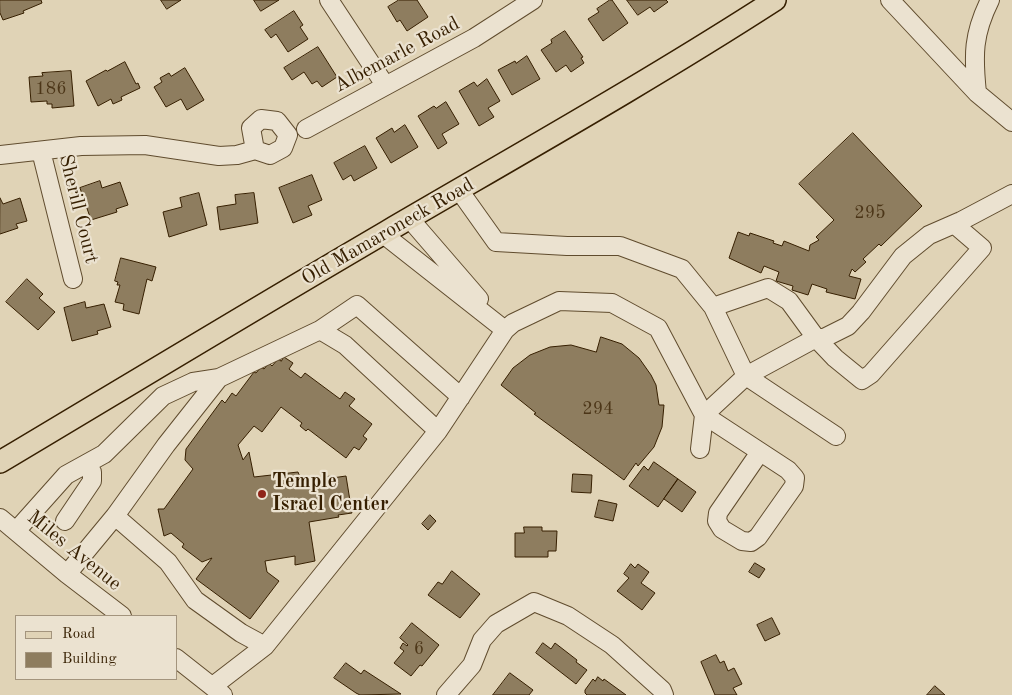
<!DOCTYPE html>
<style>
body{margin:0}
#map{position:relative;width:1012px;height:695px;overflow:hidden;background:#e0d3b6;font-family:"Old Standard TT",serif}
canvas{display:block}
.legend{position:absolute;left:15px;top:615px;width:162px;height:65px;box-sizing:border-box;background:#ebe2d0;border:1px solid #a3947d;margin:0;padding:6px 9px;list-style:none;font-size:15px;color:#361f01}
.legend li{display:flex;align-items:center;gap:10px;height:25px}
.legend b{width:25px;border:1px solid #a3947d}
</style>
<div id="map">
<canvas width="1012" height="695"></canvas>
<ul class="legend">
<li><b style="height:6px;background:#e0d3b6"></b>Road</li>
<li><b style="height:14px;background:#8e7d5f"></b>Building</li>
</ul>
</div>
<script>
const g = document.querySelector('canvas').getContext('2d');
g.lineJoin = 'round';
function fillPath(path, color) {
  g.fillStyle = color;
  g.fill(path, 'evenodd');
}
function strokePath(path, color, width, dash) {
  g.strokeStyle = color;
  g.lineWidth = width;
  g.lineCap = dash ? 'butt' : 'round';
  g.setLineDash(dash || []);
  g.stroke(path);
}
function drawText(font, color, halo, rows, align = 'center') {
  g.font = font + ' "Old Standard TT",serif';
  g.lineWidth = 4.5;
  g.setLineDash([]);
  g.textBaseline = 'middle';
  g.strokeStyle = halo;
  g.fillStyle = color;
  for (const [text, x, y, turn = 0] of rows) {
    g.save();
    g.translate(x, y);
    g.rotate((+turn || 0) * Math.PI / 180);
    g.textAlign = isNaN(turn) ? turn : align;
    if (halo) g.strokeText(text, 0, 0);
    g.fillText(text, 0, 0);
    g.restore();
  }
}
const building = new Path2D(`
 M0 0H41L42 3 23 11 24 13 3 20 0 13Z
 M161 0H181L167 9Z
 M254 0H279L261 11Z
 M399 0H417L428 17 407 31 400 20 397 22 388 7Z
 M610 0H612L628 23 603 41 588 19 599 12 597 9Z
 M627 0H666L668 2 654 12 650 7 638 15Z
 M294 11 303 25 300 27 308 39 288 52 276 34 271 38 265 30Z
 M565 31 583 57 581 58 584 63 571 72 566 65 556 72 541 50 552 43 551 40Z
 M318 47 337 77 322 87 317 81 312 84 304 72 292 80 284 68Z
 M527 56 540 79 512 95 498 70 515 61 516 63Z
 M125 62 136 84 138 83 140 88 121 97 122 100 113 104 111 99 98 106 86 81 106 70 107 71Z
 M185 68 204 100 187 110 181 99 166 107 154 87 162 82 160 78 169 73 171 76Z
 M71 71 74 106 52 108V104H47V101L31 102 29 77 43 76 42 73Z
 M487 79 500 101 488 108 494 117 479 126 459 91 474 82 477 86Z
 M446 102 459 124 442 134 447 143 438 149 418 116 434 106 436 108Z
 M405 125 418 147 391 163 376 138 392 128 394 132Z
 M853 133 922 206 881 246 879 244 863 259 866 262 855 272 852 269 849 276 861 279 855 299 826 292 827 289 812 284 808 295 792 290 793 286 776 281 779 272 764 266 761 273 729 258 738 232 749 236 750 233 774 241 773 243 782 246 784 241 809 251 810 245 819 240 816 237 834 220 799 184Z
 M365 146 377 168 354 181 351 175 343 180 334 163Z
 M312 175 322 200 308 206 312 215 293 223 279 188Z
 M100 181 102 188 120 182 128 205 116 209 117 212 91 220 80 188Z
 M199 193 207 225 169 237 163 212 182 207 180 198Z
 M254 193 258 223 220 230 217 207 236 204 235 195Z
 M0 198 3 204 20 198 27 221 16 224 18 228 0 234Z
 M121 258 156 267 152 281 147 279 139 314 123 310 124 304 115 302 120 285H117L118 282 115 281Z
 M27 279 43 294 39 298 55 312 38 330 6 302Z
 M85 302 86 308 104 304 111 327 97 331 98 334 72 341 64 308Z
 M601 337 622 344 639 358 651 375 656 385 659 405H664L662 427 654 447 638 466 636 463 624 480 534 414 536 413 501 385 513 368 530 355 550 347 571 345 596 352Z
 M284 357 293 363 289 369 301 378 305 373 340 399 345 392 355 399 349 406 372 424 363 436 367 439 359 450 354 447 346 458 308 429 306 431 300 426 302 423 281 407 262 432 254 426 238 445 243 460 249 452 254 477 298 472 301 480 331 476 332 478 346 476 352 513 338 515 339 517 309 522 315 561 295 565V556L265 561 267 572 279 581 250 619 196 579 212 558 202 562 182 547 184 544 171 533 164 536 158 509H164L193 469 185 460 186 449 222 400 225 403 232 393 236 396 254 372 256 373 261 367 264 369 269 363 272 366 278 359 281 361Z
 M654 462 678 479 658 507 629 486 644 466 648 470Z
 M573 474 592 475 591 493 572 492Z
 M678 479 696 492 682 512 664 499Z
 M599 500 617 504 613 521 595 517Z
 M430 515 436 521 428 530 422 524Z
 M524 527H542V531H557L556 551H548V557H515V533H524Z
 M755 563 765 569 759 578 749 572Z
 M631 564 635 568 638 564 649 572 641 583 655 593 642 610 617 591 629 578 624 574Z
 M452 571 480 594 460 618 428 595 438 582 442 584Z
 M772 618 780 634 765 641 757 625Z
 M412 623 439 645 422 666 420 665 411 676 394 663 404 651 400 648 403 643 407 646 408 645 400 638Z
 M543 643 551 649 555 643 577 660 576 662 587 670 576 684 536 653Z
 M716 655 720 663 724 661 728 671 734 668 742 684 733 688 737 695H715L701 662Z
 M346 663 361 674 364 670 401 694 360 695 356 693 334 678Z
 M510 673 533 690 529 695H493Z
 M598 677 603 681 604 679 626 695H587L585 693V690L593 679 595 681Z
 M935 686 945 695H927Z`);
const minor = new Path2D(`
 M329 0 385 85
 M890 0 977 93 1012 122
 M977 93C973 55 973 34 990 0
 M306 129 474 38 533 0
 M41 151 73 279
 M0 155 81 146 145 145 219 156 237 155 255 150 270 155 283 148 288 135 277 121 261 119 251 128 255 150
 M459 190 496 242 567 246H620L682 269 713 307 746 376 836 436
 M409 218 479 299
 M383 234 505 330
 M713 307 768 288 789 301 816 338 835 358 862 380 871 374 982 248 954 224
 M320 330 357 305 461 397
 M438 431 505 330 513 323 559 301 612 303 658 328 704 415 746 376 816 338H824L848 326 861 312 903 256 929 235 961 221 1012 194
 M700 449 704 415 788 470 795 478 794 486 758 537 751 542 742 541 722 529 717 521 718 513 760 452
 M115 516 168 562 195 600 241 633 265 646
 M0 518 67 574 122 616
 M65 521 92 481V472L86 464
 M16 531 66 475 104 454 163 396 193 382 219 378
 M67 574 115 516 166 445 219 378 320 330 345 345 438 431 265 646 213 686
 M176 658 223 695
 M446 695 472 665 482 640 496 624 534 602 568 616 612 645 662 690 664 695`);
const major = new Path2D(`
 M0 462C129 385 256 308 386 232 516 156 648 82 775 0`);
const markers = [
 [262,494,5,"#8f2418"]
];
const numberNames = [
 ["186",51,89],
 ["295",870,213],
 ["294",598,409],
 ["6",419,649]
];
const streetNames = [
 ["Albemarle Road",397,55,-28],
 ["Sherill Court",78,209,76],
 ["Old Mamaroneck Road",388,232,-30],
 ["Miles Avenue",74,551,39]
];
const poiNames = [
 ["Temple",272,482],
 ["Israel Center",272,505]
];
fillPath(building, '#8e7d5f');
strokePath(building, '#361f01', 1);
strokePath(minor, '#604c2e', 20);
strokePath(major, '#361f01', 24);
strokePath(minor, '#ebe2d0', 18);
strokePath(major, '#e0d3b6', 21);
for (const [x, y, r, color] of markers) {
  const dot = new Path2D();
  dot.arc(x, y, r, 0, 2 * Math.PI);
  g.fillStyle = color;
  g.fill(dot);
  strokePath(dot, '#ebe2d0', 2);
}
drawText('18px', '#4c3618', null, numberNames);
drawText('20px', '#361f01', '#ebe2d0', streetNames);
drawText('bold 20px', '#361f01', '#ebe2d0', poiNames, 'left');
</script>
